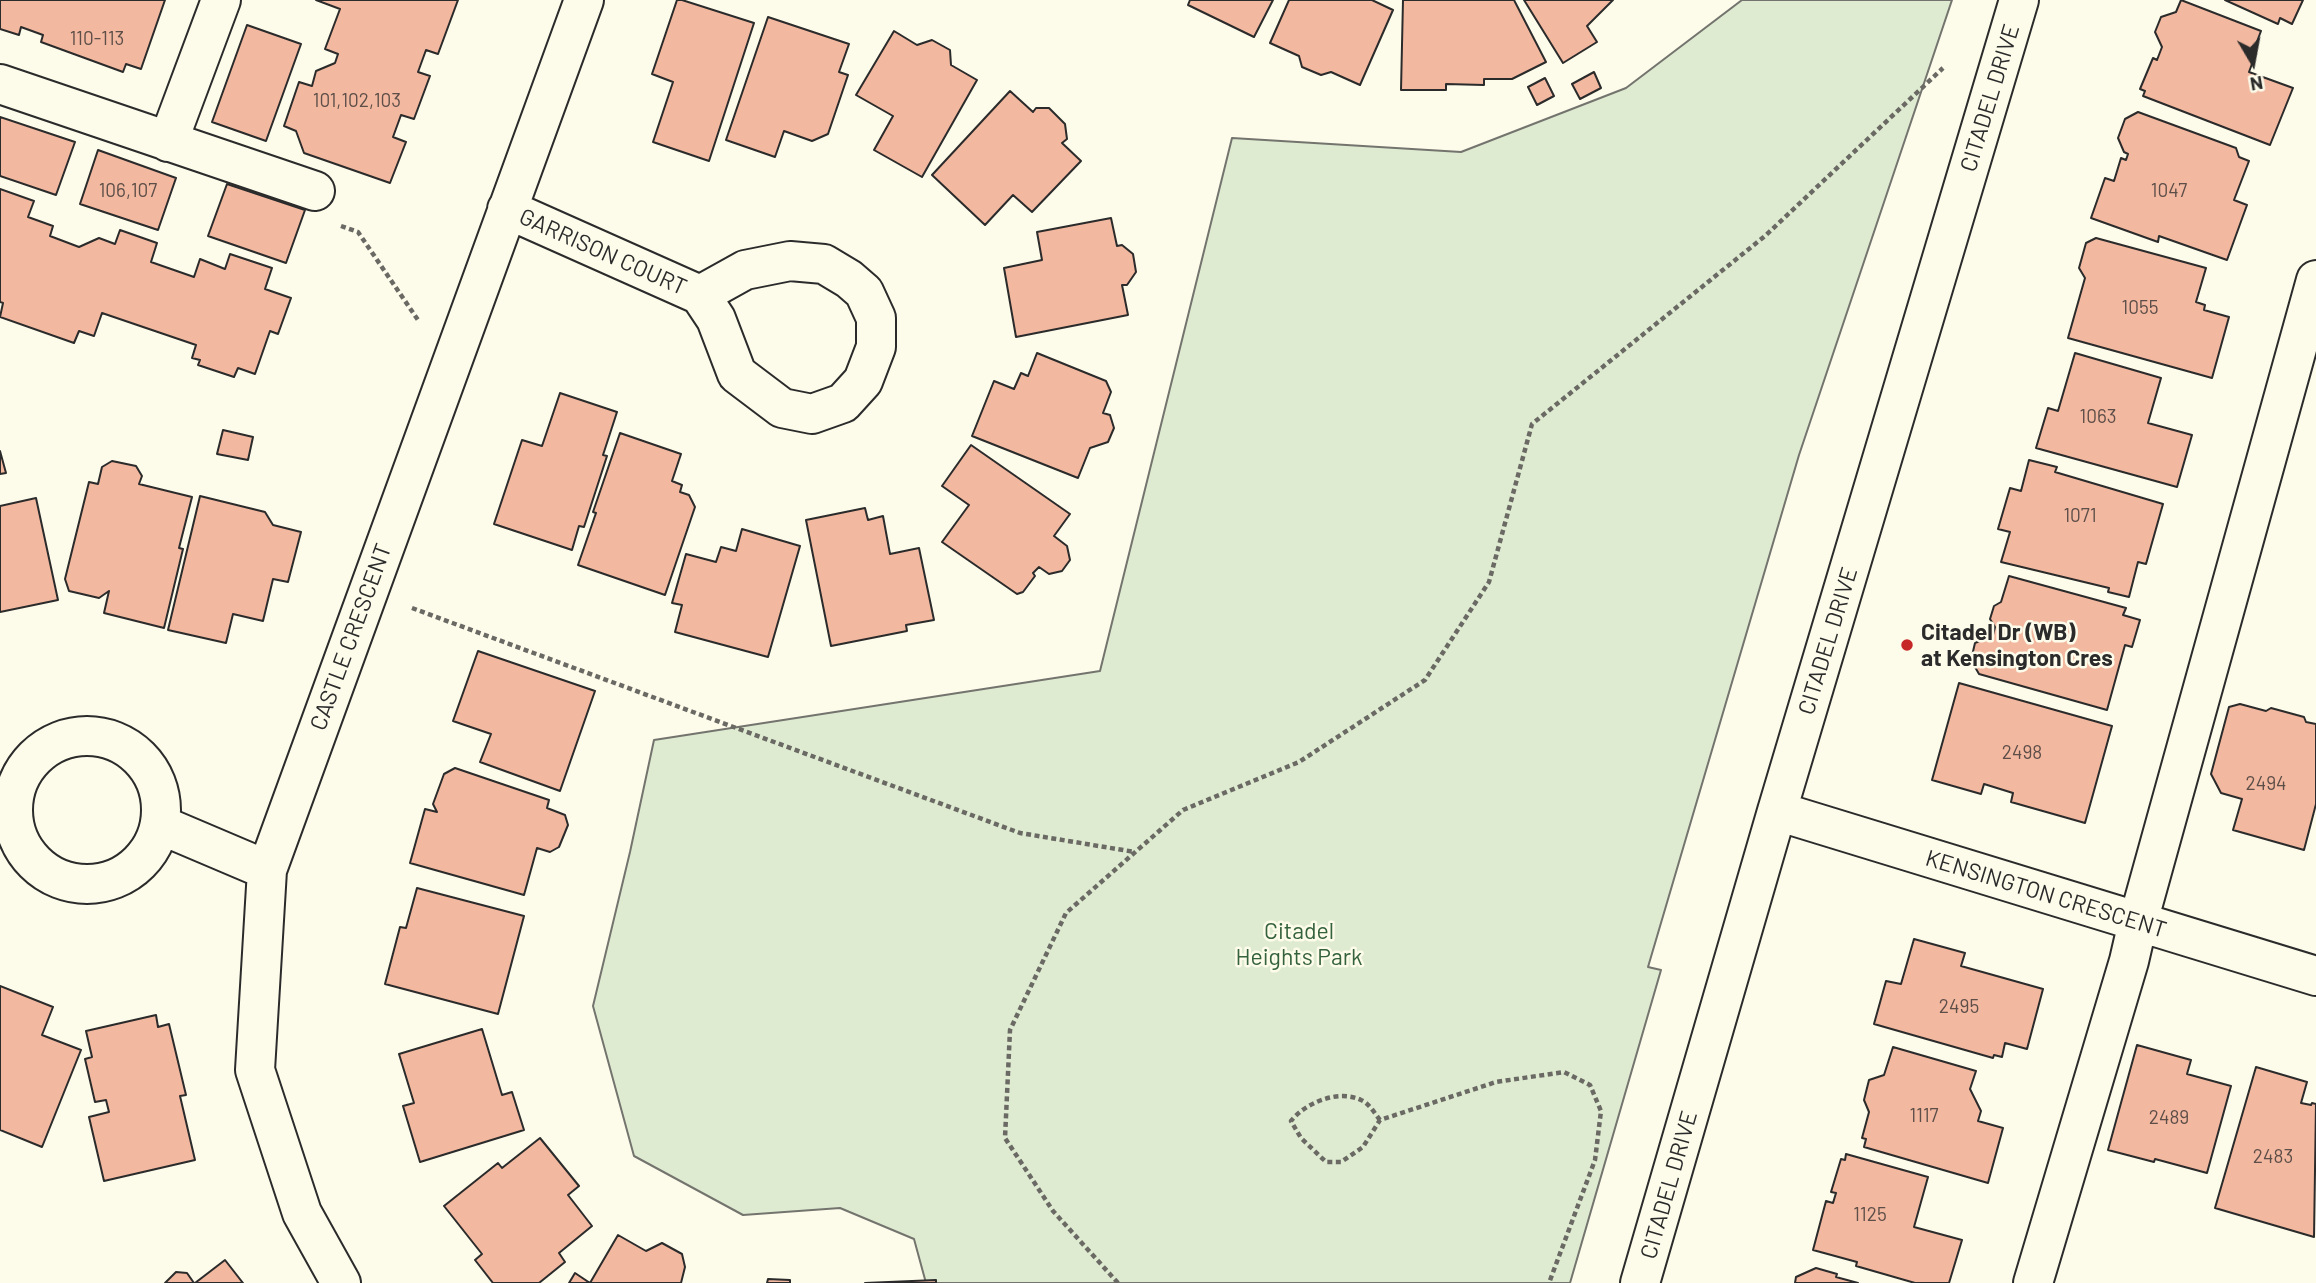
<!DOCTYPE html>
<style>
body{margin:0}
#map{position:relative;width:2316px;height:1283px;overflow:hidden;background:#fdfbea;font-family:Barlow,sans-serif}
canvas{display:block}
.north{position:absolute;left:2218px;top:28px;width:70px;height:70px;-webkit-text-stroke:5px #fdfbea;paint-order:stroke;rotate:170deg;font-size:19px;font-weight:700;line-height:28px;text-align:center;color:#2b2b2b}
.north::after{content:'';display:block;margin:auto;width:24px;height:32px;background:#2b2b2b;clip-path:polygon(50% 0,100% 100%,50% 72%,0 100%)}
</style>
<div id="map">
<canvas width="2316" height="1283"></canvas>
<div class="north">N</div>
</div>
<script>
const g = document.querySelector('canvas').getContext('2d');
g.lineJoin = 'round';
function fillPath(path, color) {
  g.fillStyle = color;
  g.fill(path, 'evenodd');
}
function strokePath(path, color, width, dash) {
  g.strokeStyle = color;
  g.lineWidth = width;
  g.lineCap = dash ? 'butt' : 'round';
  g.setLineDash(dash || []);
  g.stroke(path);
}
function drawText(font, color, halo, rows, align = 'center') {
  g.font = font + ' Barlow,sans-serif';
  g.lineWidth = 5;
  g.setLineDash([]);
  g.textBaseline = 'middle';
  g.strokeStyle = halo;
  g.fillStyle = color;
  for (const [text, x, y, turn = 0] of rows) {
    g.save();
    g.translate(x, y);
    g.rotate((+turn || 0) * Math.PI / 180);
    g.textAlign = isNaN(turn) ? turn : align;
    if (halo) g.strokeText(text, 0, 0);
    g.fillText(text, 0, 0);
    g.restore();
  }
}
const green = new Path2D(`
 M1742 0H1952L1799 455 1648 967 1661 970 1570 1283H926L914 1239 840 1208 743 1215 634 1156 593 1006 630 852 654 740 1100 671 1232 138 1461 152 1626 88Z`);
const building = new Path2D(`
 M0 0H165L141 69 126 64 123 72 41 42 43 35 21 27 19 35 0 29Z
 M316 0H458L438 54 426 50 418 72 430 76 414 119 401 115 393 137 406 142 390 183 304 153 296 131 284 126 299 82 312 86 316 71 335 63 338 54 325 49 340 9Z
 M677 0H682L754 23 709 161 653 142 673 82 652 74Z
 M1190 0H1273L1254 37 1188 5Z
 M1289 0H1372L1393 10 1360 85 1331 72 1321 75 1302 67 1299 56 1270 43Z
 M1514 0 1546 62 1512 79H1484V85L1446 84V90H1401L1403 0Z
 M1524 0H1613L1587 26 1597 42 1563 63Z
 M2181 0 2261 31 2253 52 2256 53 2249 72 2293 88 2270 145 2143 96 2145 91 2140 89 2153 58 2157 60 2162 47 2155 32 2161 17 2176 12Z
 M2225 0H2303L2292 24 2280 18 2278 24Z
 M768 17 849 44 839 72 848 75 828 134 812 141 784 131 775 157 726 140Z
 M247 25 301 44 266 141 212 122Z
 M894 31 917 45 932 40 950 50 951 65 977 80 922 177 874 150 893 116 856 95Z
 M1594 72 1601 88 1580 99 1572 84Z
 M1545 78 1554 96 1537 105 1528 87Z
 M1010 91 1033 112 1036 108H1049L1065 124 1067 139 1062 143 1081 161 1032 212 1013 195 985 225 932 175Z
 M2138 112 2236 148 2239 157 2249 161 2234 200 2247 205 2227 260 2159 236 2158 242 2091 218 2105 178 2114 181 2121 158 2126 160 2128 154 2124 152 2118 138 2125 119Z
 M0 117 75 142 56 195 0 176Z
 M98 150 176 178 158 230 80 204Z
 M227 184 305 210 286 263 208 236Z
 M0 189 34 201 28 217 53 226 50 236 79 247 99 238 115 244 120 230 157 243 151 262 194 277 200 259 225 269 230 254 272 268 265 289 291 298 278 334 270 331 255 374 238 368 234 377 198 365 200 360 192 358 196 345 102 313 94 336 79 331 74 343 0 317 3 303 0 302Z
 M1111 218 1117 246 1122 245 1133 254 1136 272 1127 285H1122L1128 315 1016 337 1004 268 1042 260 1037 232Z
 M2096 238 2206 268 2196 302 2205 305 2204 310 2229 317 2212 378 2068 338 2085 278 2079 268 2086 243Z
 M1037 353 1106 381 1111 392 1103 413 1110 415 1114 428 1108 442 1090 448 1078 478 972 436 994 381 1014 389 1021 373 1028 376Z
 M2075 353 2161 378 2148 423 2192 435 2177 487 2036 448 2048 408 2058 411Z
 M560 393 617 412 603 455 607 456 584 527 579 526 572 550 494 524 522 440 542 446Z
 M223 430 253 437 248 460 217 454Z
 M620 433 681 454 672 481 682 485 680 492 689 495 695 507 665 595 578 565 596 513 593 512Z
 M971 445 1070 514 1054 536 1067 546 1070 560 1062 571 1049 574 1039 567 1033 573 1035 576 1023 592 1017 594 942 542 969 505 942 486Z
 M0 451 6 473 0 474Z
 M2029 460 2057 467 2055 472 2163 504 2146 564 2138 562 2129 597 2108 592 2109 588 2001 562 2010 532 1998 529 2010 488 2021 491Z
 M112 461 136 466 142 476 139 484 192 497 179 548 183 549 164 628 104 613 109 591 99 598 69 591 65 579 89 482 98 484 102 467Z
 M200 496 265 512 273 525 301 532 288 582 273 579 263 621 233 614 226 643 168 630Z
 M36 498 58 600 0 612V506Z
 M865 508 868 520 883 516 890 554 919 548 934 620 906 625 907 631 831 646 806 520Z
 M742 529 800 546 768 657 675 632 682 605 672 603 686 554 716 562 721 547 736 551Z
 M2009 576 2126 608 2123 615 2140 620 2132 647 2125 645 2107 710 1979 674 1971 660 1975 643 1993 635 1995 627 1990 619 1994 606 2001 602Z
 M478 651 595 691 560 791 480 762 491 734 453 721Z
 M1959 683 2112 726 2085 823 2011 802 2013 793 1984 784 1981 794 1932 780Z
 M2240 704 2266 711 2271 708 2304 717 2306 722 2316 724V804L2304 850 2233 830 2242 799 2221 793 2211 774 2229 707Z
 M455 768 549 800 547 808 565 815 568 825 559 847 550 852 537 848 524 895 410 863 425 809 437 812 433 804 444 774Z
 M417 888 524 916 498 1014 385 984 400 927 406 928Z
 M1914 939 1965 953 1961 966 2043 989 2027 1049 2005 1043 2002 1057 1994 1055 1993 1058 1874 1024 1886 981 1901 984Z
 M0 986 53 1007 42 1035 81 1050 42 1147 0 1130Z
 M156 1015 158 1027 169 1024 186 1095 180 1096 195 1160 104 1181 89 1117 109 1112 106 1100 95 1102 85 1059 92 1057 86 1031Z
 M482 1029 502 1095 512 1092 524 1130 420 1162 403 1106 414 1103 399 1054Z
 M2137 1045 2191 1060 2187 1074 2231 1086 2207 1173 2155 1159 2154 1162 2108 1150Z
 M1893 1047 1976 1071 1970 1089 1981 1111 1978 1121 2003 1128 1988 1183 1864 1147 1866 1139 1862 1138 1869 1112 1864 1100 1869 1080 1884 1075Z
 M2256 1067 2307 1082 2301 1103 2311 1105 2312 1103 2316 1104 2314 1237 2215 1208Z
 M540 1138 579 1186 568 1195 592 1226 559 1253 565 1262 539 1283H493L475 1260 482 1254 444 1206 498 1163 502 1168Z
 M1846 1154 1928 1177 1914 1227 1962 1240 1949 1283H1915L1856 1266 1857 1262 1813 1250 1826 1201 1833 1203 1836 1193 1831 1192 1841 1159 1845 1160Z
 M618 1235 646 1251 662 1243 682 1254 685 1267 681 1283H569L575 1273 590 1283Z
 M225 1260 243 1283H195Z
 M1816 1268 1837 1274 1836 1277 1858 1283H1795L1796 1277Z
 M176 1272 187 1273 194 1283H165Z
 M768 1279 790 1280V1283H767Z
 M936 1280V1283H865Z`);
const path = new Path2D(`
 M341 226 358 232 418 320
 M412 608 1020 833 1135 852
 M1380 1120C1375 1114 1369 1103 1361 1100 1338 1089 1305 1103 1291 1121L1301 1138 1326 1162H1341L1363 1147 1380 1120 1496 1082 1564 1072 1590 1085 1601 1111 1595 1160 1549 1283
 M1118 1283 1053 1211 1005 1138 1010 1030 1066 913 1183 810 1299 762 1425 680 1489 582 1532 424 1765 236 1943 68`);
const minor = new Path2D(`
 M0 84 315 191
 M168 142 221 0
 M507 209 700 295 716 319 737 374 782 408 812 414 843 403 863 381 876 347V318L864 292 849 279 824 264 790 261 745 270 700 295
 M13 810a74 74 0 1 1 148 0a74 74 0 1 1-148 0Z
 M1777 811 2316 976
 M161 825 267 870
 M341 1283 302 1213 255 1070 267 870 584 0
 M1640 1283 1777 811 2019 0
 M2033 1283 2129 961 2138 922 2316 280`);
const markers = [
 [1907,645,7,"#c62828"]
];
const numberNames = [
 ["110-113",97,39],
 ["101,102,103",357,101],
 ["106,107",128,191],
 ["1047",2169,191],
 ["1055",2140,308],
 ["1063",2098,417],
 ["1071",2080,516],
 ["2498",2022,753],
 ["2494",2266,784],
 ["2495",1959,1007],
 ["1117",1924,1116],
 ["2489",2169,1118],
 ["2483",2273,1157],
 ["1125",1870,1215]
];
const streetNames = [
 ["CITADEL DRIVE",1990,98,-73],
 ["GARRISON COURT",603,252,24],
 ["CASTLE CRESCENT",351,637,-70],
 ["CITADEL DRIVE",1828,641,-73],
 ["KENSINGTON CRESCENT",2046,894,17],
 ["CITADEL DRIVE",1669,1185,-74]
];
const poiNames = [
 ["Citadel Dr (WB)",1921,632],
 ["at Kensington Cres",1921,658]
];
const parkNames = [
 ["Citadel",1299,931],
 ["Heights Park",1299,957]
];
fillPath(green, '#deebd1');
strokePath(green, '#74746e', 2);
fillPath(building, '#f2b8a0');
strokePath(building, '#2b2b2b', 2);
strokePath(minor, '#2b2b2b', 42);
strokePath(path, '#6a6964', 4.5, [5, 3.5]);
strokePath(minor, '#fdfbea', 38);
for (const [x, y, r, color] of markers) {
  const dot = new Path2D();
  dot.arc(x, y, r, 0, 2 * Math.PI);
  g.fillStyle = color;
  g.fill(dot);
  strokePath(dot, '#fdfbea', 2.5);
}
drawText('19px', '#5d4e48', null, numberNames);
drawText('23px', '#2b2b2b', '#fdfbea', streetNames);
drawText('bold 23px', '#2b2b2b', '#fdfbea', poiNames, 'left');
drawText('23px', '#34623c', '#fdfbea', parkNames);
</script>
